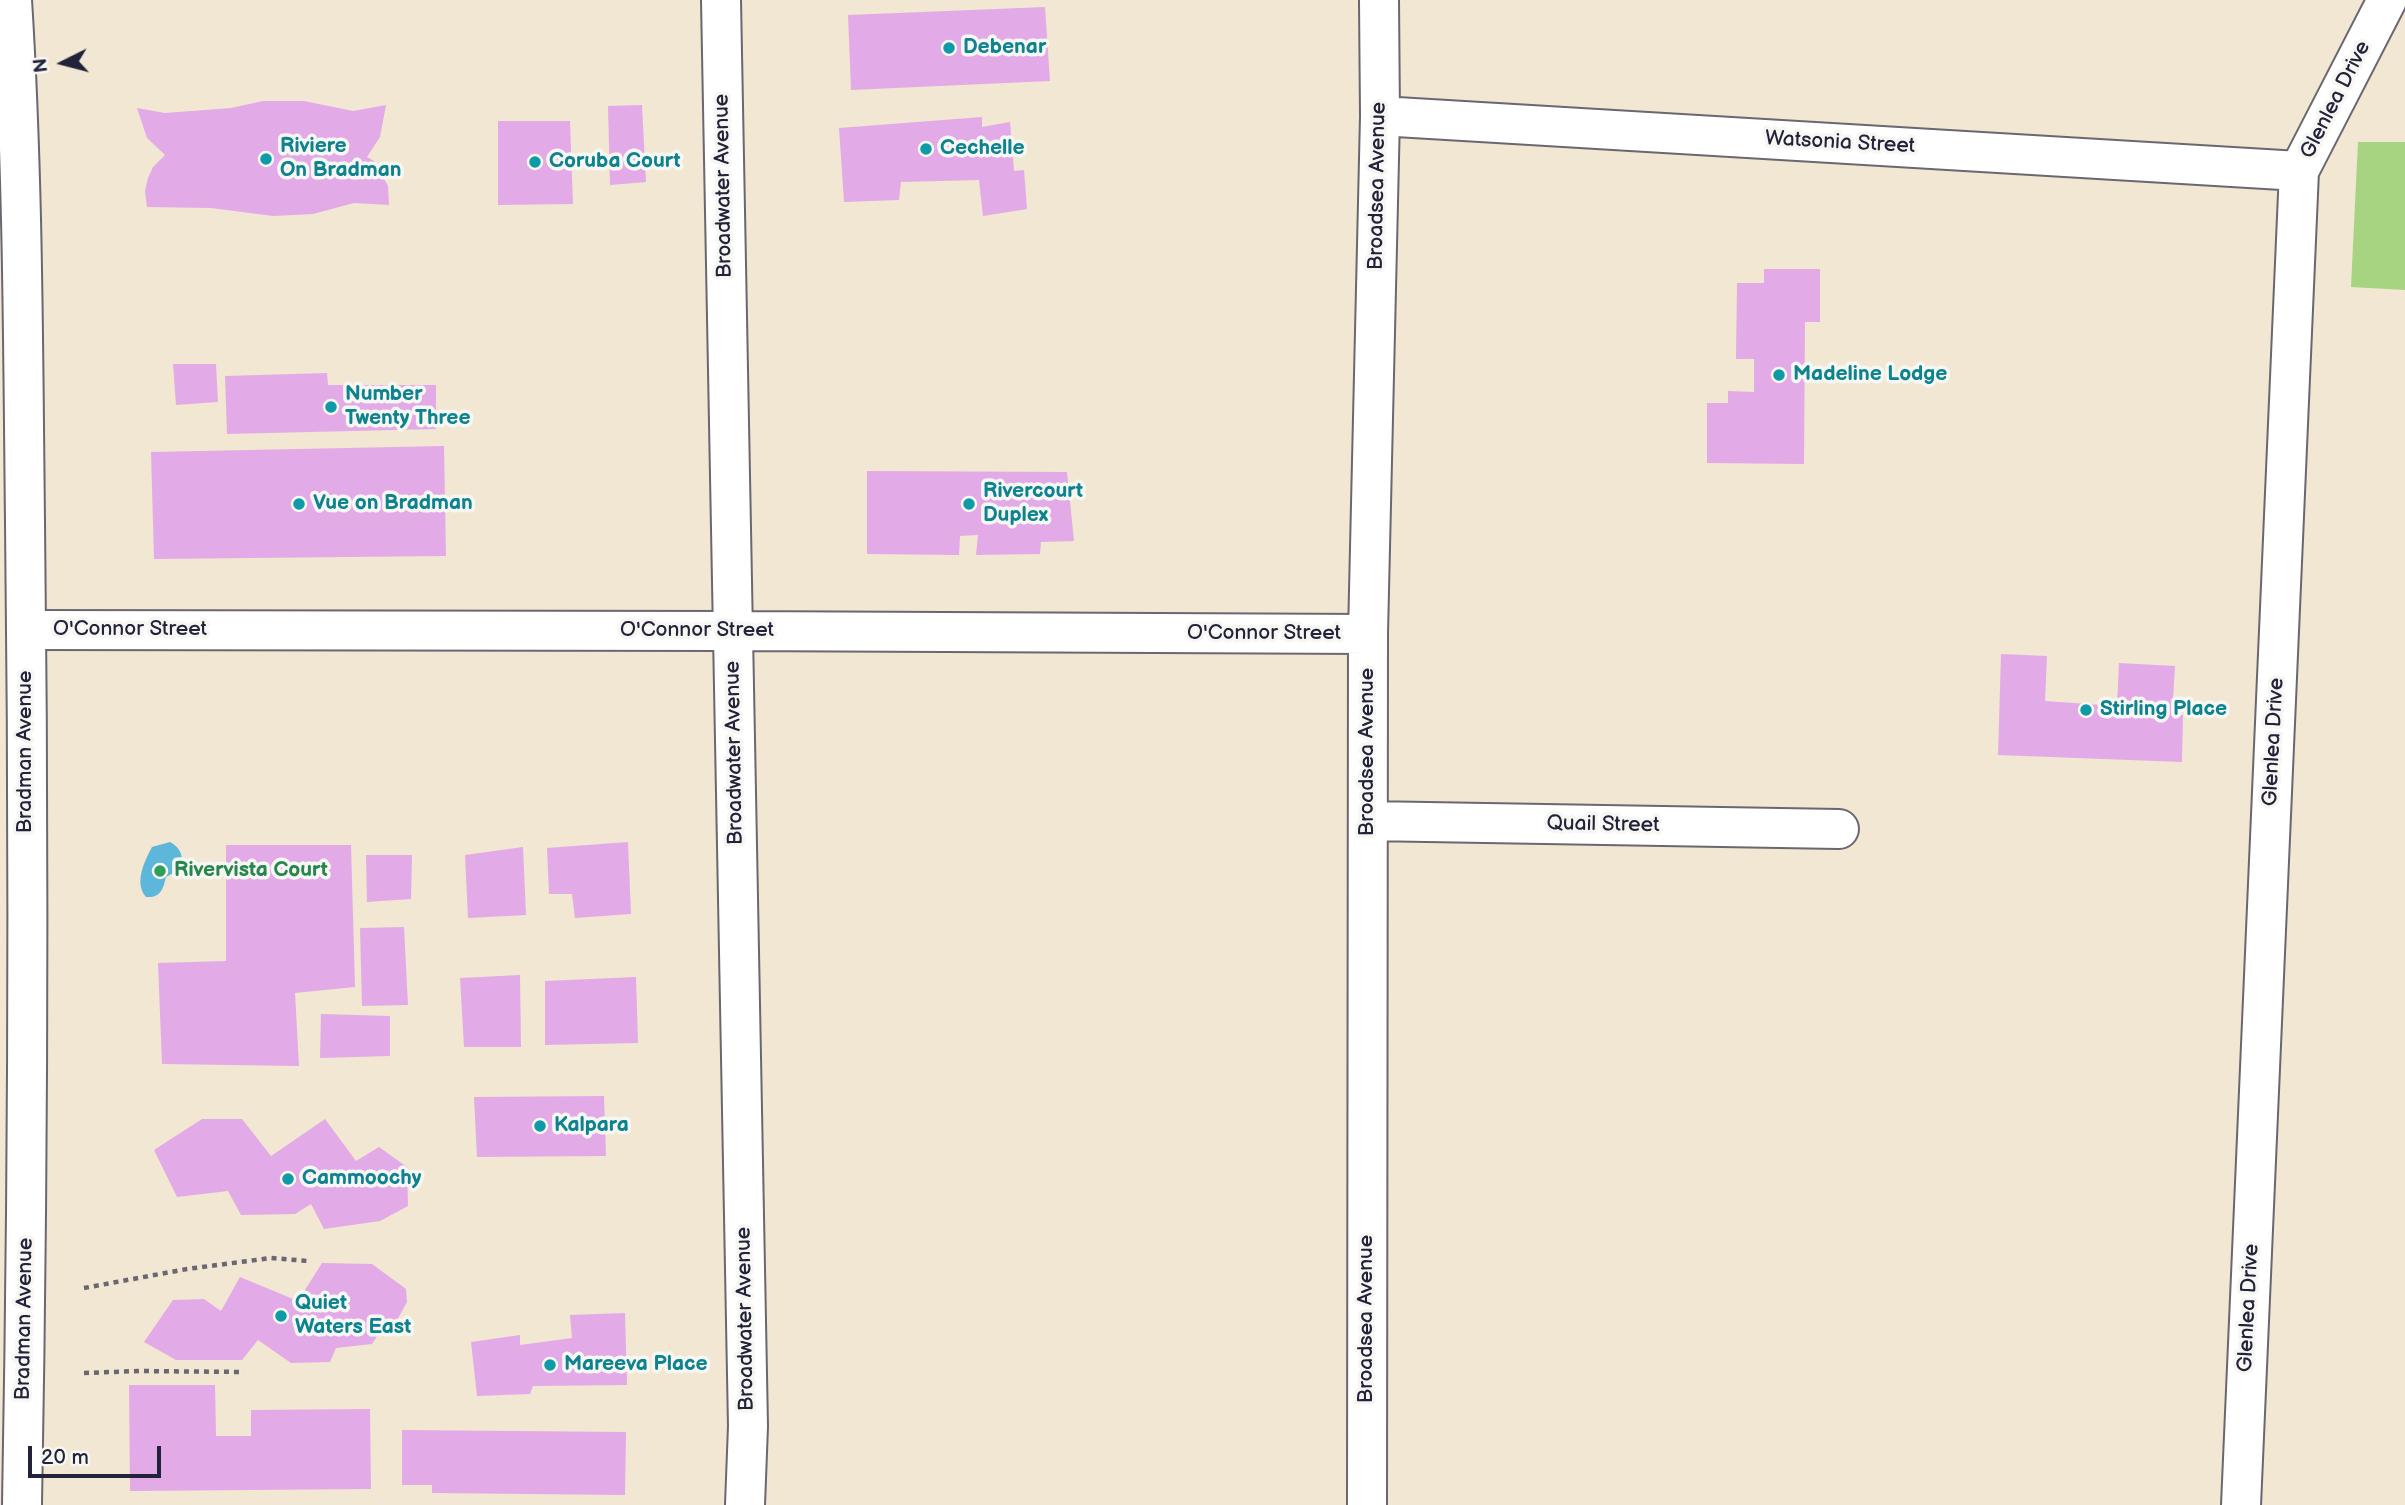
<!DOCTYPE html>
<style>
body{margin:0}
#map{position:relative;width:2405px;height:1505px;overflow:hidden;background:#f1e7d2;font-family:"Balsamiq Sans",sans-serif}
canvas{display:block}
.north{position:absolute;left:28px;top:28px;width:70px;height:70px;-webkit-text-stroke:5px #f6f6f2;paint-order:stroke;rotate:264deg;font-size:19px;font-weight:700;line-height:28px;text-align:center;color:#22223b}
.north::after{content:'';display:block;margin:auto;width:24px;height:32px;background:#22223b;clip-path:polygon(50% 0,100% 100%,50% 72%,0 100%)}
.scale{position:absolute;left:28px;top:1446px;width:133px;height:32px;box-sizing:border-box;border:4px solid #22223b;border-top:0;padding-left:9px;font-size:21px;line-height:24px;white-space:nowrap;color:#22223b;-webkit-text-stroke:5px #f6f6f2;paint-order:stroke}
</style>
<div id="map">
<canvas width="2405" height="1505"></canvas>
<div class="north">N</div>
<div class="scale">20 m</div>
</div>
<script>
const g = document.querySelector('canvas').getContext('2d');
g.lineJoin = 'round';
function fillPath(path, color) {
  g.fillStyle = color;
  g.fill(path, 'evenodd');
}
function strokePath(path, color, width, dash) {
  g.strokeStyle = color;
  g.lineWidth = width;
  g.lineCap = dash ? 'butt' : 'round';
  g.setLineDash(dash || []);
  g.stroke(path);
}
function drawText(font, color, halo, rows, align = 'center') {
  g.font = font + ' "Balsamiq Sans",sans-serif';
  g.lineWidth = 7;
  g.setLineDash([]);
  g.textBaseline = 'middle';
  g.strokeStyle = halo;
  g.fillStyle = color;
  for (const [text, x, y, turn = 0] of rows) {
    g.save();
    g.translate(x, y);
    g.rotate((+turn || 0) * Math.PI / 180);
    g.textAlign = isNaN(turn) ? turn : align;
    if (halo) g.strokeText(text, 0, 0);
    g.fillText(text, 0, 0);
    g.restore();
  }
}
const green = new Path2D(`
 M2358 142H2405V290L2351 287Z`);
const water = new Path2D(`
 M170 842C182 849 183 856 181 869L166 877C163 889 161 898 146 897 134 883 144 862 152 847Z`);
const building = new Path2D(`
 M1045 7 1050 81 851 90 848 15Z
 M263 101H304L353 111 386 105 380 137 367 157 374 161 388 186 389 205 354 203 313 214 273 216 211 208 147 207 145 191 148 178 153 167 165 155 147 138 137 108 165 113 231 108Z
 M642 105 646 182 610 185 608 106Z
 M982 117V127L1010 122 1014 171 1024 170 1027 209 983 216 979 180 901 182 899 200 844 202 839 128Z
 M498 121H570L573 204 498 205Z
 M1764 269H1820V322H1805L1804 464 1707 463V403H1728V391L1754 392V359H1736L1737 283H1764Z
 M173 364H216L218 402 176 405Z
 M327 373 328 385H436V429L227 434 225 376Z
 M444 446 446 556 154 559 151 452Z
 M867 471 1067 472 1074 541 1041 542 1040 554 976 555 978 535 960 536 959 555 867 554Z
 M2001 654 2047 656 2045 701 2117 706 2119 663 2175 666 2172 716 2183 715 2182 762 1998 755Z
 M628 842 631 914 575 918 572 894H549L547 848Z
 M226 845H351L355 987 295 993 299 1066 162 1064 158 963 226 961Z
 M523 847 526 915 468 918 465 855Z
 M366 855H412L411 899 367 902Z
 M404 927 408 1005 362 1006 360 928Z
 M520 975 521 1047H464L460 978Z
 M636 977 638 1043 545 1045V981Z
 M321 1014 390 1016V1056L320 1058Z
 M604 1096 606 1156 477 1157 474 1097Z
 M202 1119H242L271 1156 325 1119 356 1161 379 1147 407 1167 408 1206 380 1221 324 1229 311 1204 295 1214 241 1215 228 1191 177 1197 154 1150Z
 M322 1263 372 1264 406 1289 407 1302 395 1324 387 1321 372 1344 336 1348 330 1362 291 1363 258 1340 242 1360H176L144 1342 173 1300 204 1299 221 1311 240 1277 298 1301Z
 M625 1313 627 1385 533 1386 530 1394 477 1396 471 1342 520 1335V1345L572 1338 570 1315Z
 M129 1385H215L216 1436H251V1410L370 1409 371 1489 130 1491Z
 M402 1430 626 1432 625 1495 432 1493V1485H402Z`);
const path = new Path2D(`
 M84 1288 187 1269 271 1258 308 1261
 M84 1373 139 1371 244 1372`);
const minor = new Path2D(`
 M721 0 748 1426 745 1505
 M1380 116 2299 171
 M26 630 732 631 1368 634
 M1368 821 1839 829
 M1367 1505 1368 634 1380 116 1379 0
 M2241 1505 2299 171 2387 0`);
const major = new Path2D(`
 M12 0C23 174 23 348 25 522 29 849 28 1177 22 1505`);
const markers = [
 [949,48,7,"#0f9aa8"],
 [926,149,7,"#0f9aa8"],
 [266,159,7,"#0f9aa8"],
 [535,162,7,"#0f9aa8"],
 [1779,375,7,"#0f9aa8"],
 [331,407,7,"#0f9aa8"],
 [299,504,7,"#0f9aa8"],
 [969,504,7,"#0f9aa8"],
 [2086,710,7,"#0f9aa8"],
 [160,871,7,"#2e9e5b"],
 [540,1126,7,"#0f9aa8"],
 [288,1179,7,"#0f9aa8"],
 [281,1316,7,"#0f9aa8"],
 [550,1365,7,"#0f9aa8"]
];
const cultureNames = [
 ["Debenar",963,48],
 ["Riviere",280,147],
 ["On Bradman",280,171],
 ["Cechelle",940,149],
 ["Coruba Court",549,162],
 ["Madeline Lodge",1793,375],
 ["Number",345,395],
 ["Twenty Three",345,419],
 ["Rivercourt",983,492],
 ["Duplex",983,516],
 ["Vue on Bradman",313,504],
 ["Stirling Place",2100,710],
 ["Kalpara",554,1126],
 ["Cammoochy",302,1179],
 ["Quiet",295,1304],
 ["Waters East",295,1328],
 ["Mareeva Place",564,1365]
];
const streetNames = [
 ["Glenlea Drive",2336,100,-63],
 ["Watsonia Street",1840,143,3],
 ["Broadwater Avenue",724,186,-91],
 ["Broadsea Avenue",1378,186,-89],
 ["O'Connor Street",130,630],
 ["O'Connor Street",697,631],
 ["O'Connor Street",1264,634],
 ["Glenlea Drive",2274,742,-87],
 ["Bradman Avenue",26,752,-90],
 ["Broadsea Avenue",1368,752,-90],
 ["Broadwater Avenue",735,753,-91],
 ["Quail Street",1603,825,1],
 ["Glenlea Drive",2249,1308,-87],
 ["Bradman Avenue",25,1319,-89],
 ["Broadwater Avenue",746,1319,-91],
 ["Broadsea Avenue",1367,1319,-90]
];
const leisureNames = [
 ["Rivervista Court",174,871]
];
fillPath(green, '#a6d481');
fillPath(water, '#5db7da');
fillPath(building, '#e3aae8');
strokePath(minor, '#6a6770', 42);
strokePath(major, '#6a6770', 42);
strokePath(path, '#6a6770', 4.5, [5, 5]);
strokePath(minor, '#fff', 38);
strokePath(major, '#fff', 38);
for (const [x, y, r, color] of markers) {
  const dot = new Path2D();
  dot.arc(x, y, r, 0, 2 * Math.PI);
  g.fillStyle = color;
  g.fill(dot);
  strokePath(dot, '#f6f6f2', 2.5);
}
drawText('bold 21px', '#0d838f', '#f6f6f2', cultureNames, 'left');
drawText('21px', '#22223b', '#f6f6f2', streetNames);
drawText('bold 21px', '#27864d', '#f6f6f2', leisureNames, 'left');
</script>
